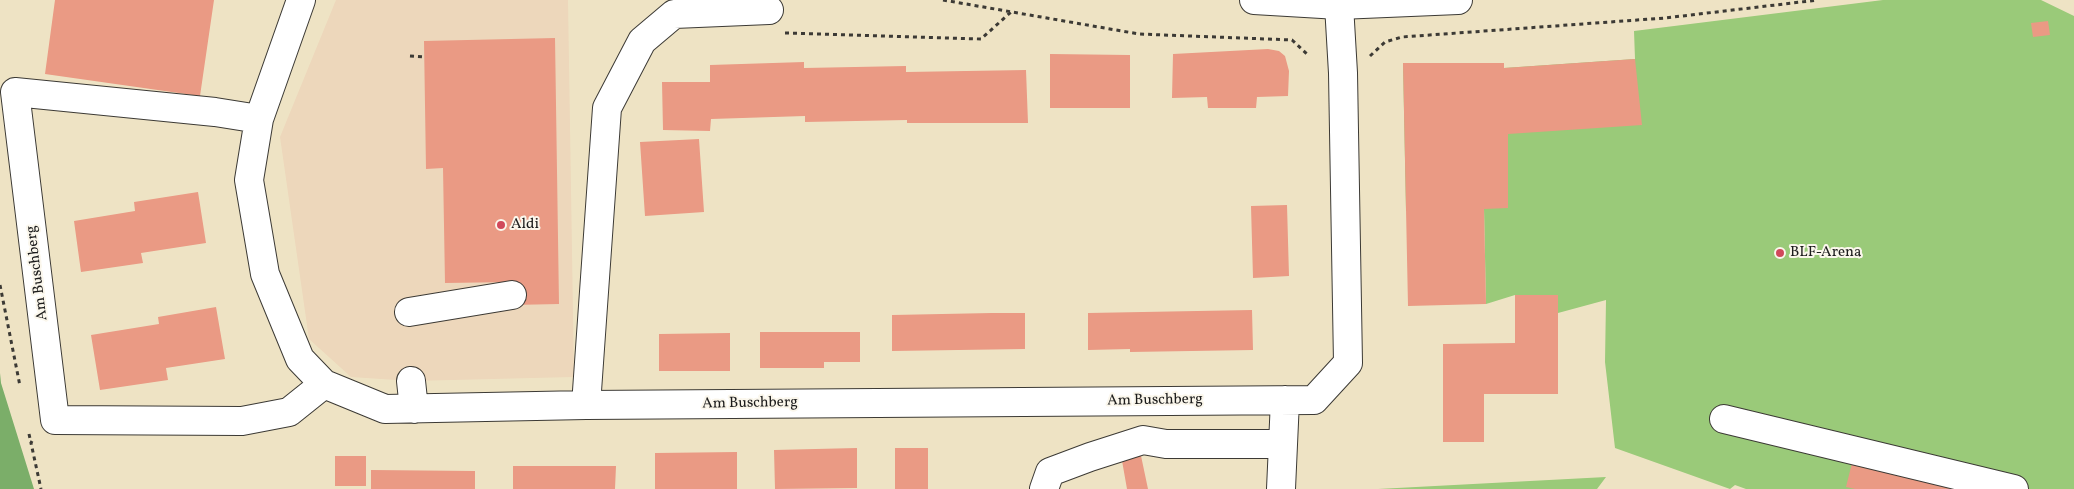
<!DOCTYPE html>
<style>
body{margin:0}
canvas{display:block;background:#eee3c4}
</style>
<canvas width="2074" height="489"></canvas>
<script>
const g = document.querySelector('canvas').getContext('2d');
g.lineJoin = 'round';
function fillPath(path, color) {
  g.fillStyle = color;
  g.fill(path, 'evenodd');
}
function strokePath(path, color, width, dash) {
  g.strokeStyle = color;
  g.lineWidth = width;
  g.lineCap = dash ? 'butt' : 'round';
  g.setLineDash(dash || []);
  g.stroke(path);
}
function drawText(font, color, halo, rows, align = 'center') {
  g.font = font + ' Vollkorn,serif';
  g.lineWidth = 4;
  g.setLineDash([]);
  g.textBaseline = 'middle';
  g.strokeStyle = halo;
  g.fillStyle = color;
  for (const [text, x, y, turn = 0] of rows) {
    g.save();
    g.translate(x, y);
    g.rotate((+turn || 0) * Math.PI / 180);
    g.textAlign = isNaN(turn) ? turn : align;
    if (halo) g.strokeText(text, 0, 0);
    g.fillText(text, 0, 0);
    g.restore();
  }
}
const built = new Path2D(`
 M336 0H568L574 377 411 381 351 377 309 339 280 137Z`);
const green = new Path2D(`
 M1883 0H2041L2074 16V489H1746L1735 485 1730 489 1615 448 1605 362 1606 300 1558 313V295H1515L1486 304 1484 209 1406 211 1403 63H1504V68L1635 59 1634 31Z
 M1606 477 1597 489H1378Z`);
const forest = new Path2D(`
 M0 373 1 383 34 489H0Z`);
const building = new Path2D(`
 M55 0H214L200 96 45 74Z
 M2048 21 2050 35 2033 37 2031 23Z
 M555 38 559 304 512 305V282L445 283 443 168 426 169 424 41Z
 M1268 49 1279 51 1285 56 1289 71 1288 96 1257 97 1256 108H1208L1207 97 1172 98 1173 54Z
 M1050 54 1130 55V108H1050Z
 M1635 59 1642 125 1508 134V208L1484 209 1486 304 1408 306 1403 63H1504V68Z
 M804 62V68L906 66V72L1026 70 1028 123H907V120L805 122V116L711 119 710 131 663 130 662 82H710V65Z
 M699 139 704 212 645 216 640 142Z
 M198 192 206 243 141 253 143 263 81 272 74 221 135 211 134 202Z
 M1287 205 1289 276 1253 278 1251 206Z
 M1515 295H1558V394H1484V442H1443V344L1515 343Z
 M216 307 225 359 166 368 168 380 100 390 91 335 159 324 158 317Z
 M1252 310 1253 350 1130 352V349L1088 350V313Z
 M992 313H1025V349L892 351V315Z
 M760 332H860V362H824V368H760Z
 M730 333V371H659V334Z
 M857 448V488L775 489 774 450Z
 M895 448H928V489H895Z
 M1140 451 1148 489H1127L1121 455Z
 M1855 451 1999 489H1855L1846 487Z
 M737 452V489H655V453Z
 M335 456H366V486H335Z
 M513 466H616L615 489H513Z
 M371 470 475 471V489H371Z`);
const path = new Path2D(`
 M943 0 1139 34 1292 40 1309 56
 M785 33 981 39 1011 12
 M410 56 424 57
 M1370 56 1385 42 1402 37 1665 18 1818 0
 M0 285 20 386
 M29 434 31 443
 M32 441 31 443 41 489`);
const minor = new Path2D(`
 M301 0 259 119 249 180 265 274 300 359 324 384 385 409 586 405 1314 400 1348 363 1343 73 1339 5
 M259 119 215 112 15 92 55 420 242 421 289 412 324 384
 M409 312 512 295
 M411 381 414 409
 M586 405 607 108 642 41 674 14 769 10
 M1724 419 2014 489
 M1044 489 1050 472 1090 457 1143 440 1166 444H1283
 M1281 489 1285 400`);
const major = new Path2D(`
 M1254 0 1339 5 1458 0`);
const markers = [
 [501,225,5,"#d1495b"],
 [1780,253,5,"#d1495b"]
];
const poiNames = [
 ["Aldi",511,225],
 ["BLF-Arena",1790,253]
];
const streetNames = [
 ["Am Buschberg",38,273,-97],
 ["Am Buschberg",1155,401,-1],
 ["Am Buschberg",750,404,-1]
];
fillPath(built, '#edd7bb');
fillPath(green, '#9aca79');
fillPath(forest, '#7bae69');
fillPath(building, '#ea9a84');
strokePath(minor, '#3c3a35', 30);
strokePath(major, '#3c3a35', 30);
strokePath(path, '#3c3a35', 3, [4, 4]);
strokePath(minor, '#fff', 28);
strokePath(major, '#fff', 28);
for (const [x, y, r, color] of markers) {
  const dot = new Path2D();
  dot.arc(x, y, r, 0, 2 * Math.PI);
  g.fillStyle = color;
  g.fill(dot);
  strokePath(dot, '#fbf7ec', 2);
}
drawText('15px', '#1c1c1c', '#fbf7ec', poiNames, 'left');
drawText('15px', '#1c1c1c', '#fbf7ec', streetNames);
</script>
